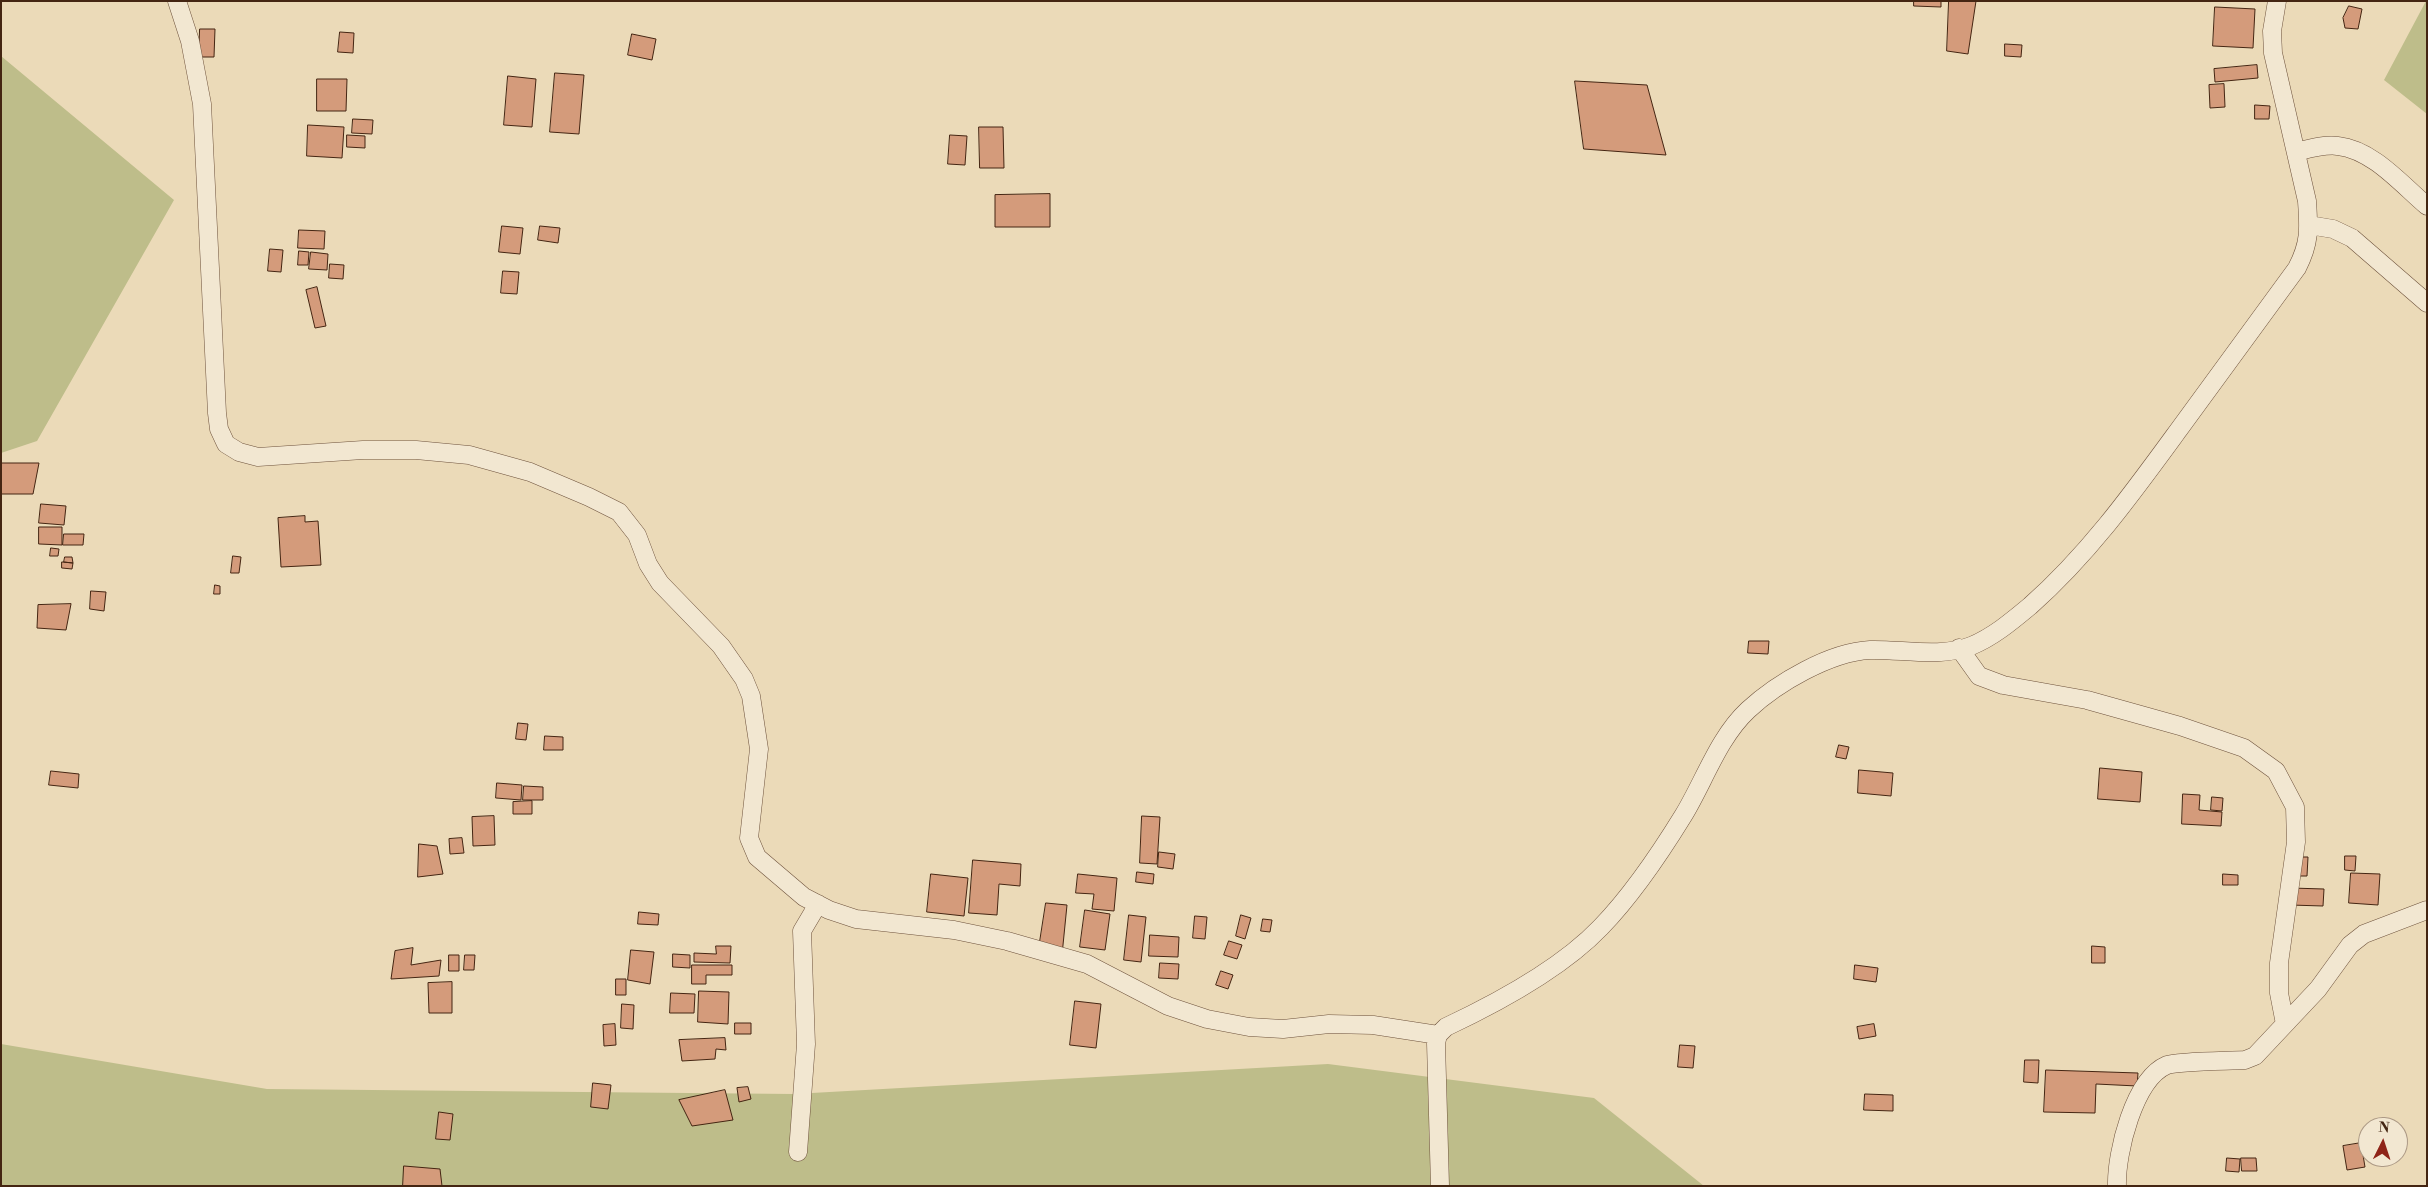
<!DOCTYPE html>
<style>
body{margin:0}
#map{position:relative;width:2428px;height:1187px;overflow:hidden;background:#ebdab8;font-family:"Libre Bodoni",serif}
canvas{display:block}
.frame{position:absolute;inset:0;border:2px solid #442512;pointer-events:none}
.north{position:absolute;left:2358px;top:1117px;width:50px;height:50px;box-sizing:border-box;background:#f2e7d1;border:1px solid #ac9985;border-radius:50%;rotate:4deg;font-size:14px;font-weight:700;line-height:20px;text-align:center;color:#442512}
.north::after{content:'';display:block;margin:auto;width:18px;height:22px;background:#8f2418;clip-path:polygon(50% 0,100% 100%,50% 72%,0 100%)}
</style>
<div id="map">
<canvas width="2428" height="1187"></canvas>
<div class="frame"></div>
<div class="north">N</div>
</div>
<script>
const g = document.querySelector('canvas').getContext('2d');
g.lineJoin = 'round';
function fillPath(path, color) {
  g.fillStyle = color;
  g.fill(path, 'evenodd');
}
function strokePath(path, color, width, dash) {
  g.strokeStyle = color;
  g.lineWidth = width;
  g.lineCap = dash ? 'butt' : 'round';
  g.setLineDash(dash || []);
  g.stroke(path);
}
const green = new Path2D(`
 M2426 1H2427V114L2384 80Z
 M1 56 174 200 37 441 1 453Z
 M1 1044 267 1089 794 1094 1328 1064 1594 1098 1704 1186H1Z`);
const building = new Path2D(`
 M1914 1H1941V7L1914 6Z
 M1949 1H1976L1968 54 1947 51Z
 M2349 6 2362 9 2358 29 2345 28 2343 18Z
 M2215 7 2255 9 2253 48 2213 46Z
 M200 29H215L214 57H199Z
 M340 32 354 33 353 53 338 52Z
 M632 34 656 39 652 60 628 55Z
 M2005 44 2022 45 2021 57 2005 56Z
 M2257 65 2258 78 2215 82 2214 69Z
 M555 73 584 75 579 134 550 132Z
 M508 76 536 79 532 127 504 125Z
 M317 79H347L346 111H317Z
 M1575 81 1647 85 1666 155 1584 149Z
 M2224 84 2225 107 2210 108 2209 85Z
 M2255 105 2270 106 2269 119H2255Z
 M353 119 373 120 372 134 352 133Z
 M308 125 344 127 342 158 307 156Z
 M979 127H1003L1004 168H980Z
 M347 135 365 136V148L347 147Z
 M950 135 967 136 965 165 948 164Z
 M1050 194V227H995V195Z
 M502 226 523 228 520 254 499 252Z
 M540 226 560 228 558 243 538 240Z
 M299 230 325 231 324 249 298 248Z
 M270 249 283 250 281 272 268 271Z
 M299 251 309 252 308 265H298Z
 M311 252 328 254 327 270 309 269Z
 M330 264 344 265 343 279 329 278Z
 M503 271 519 272 517 294 501 293Z
 M317 287 326 326 315 328 306 290Z
 M1 463H39L33 494H1Z
 M41 504 66 506 64 525 39 523Z
 M305 516V522L318 521 321 565 281 567 278 518Z
 M39 527H62V545L39 544Z
 M64 534H84L83 545H63Z
 M51 548 59 549 58 556H50Z
 M233 556 241 557 239 573H231Z
 M65 557H72L73 563 64 562Z
 M62 562 73 563 72 569 62 568Z
 M215 585 220 586V594H214Z
 M91 591 106 592 104 611 90 609Z
 M71 604 66 630 37 628 38 605Z
 M1749 641H1769L1768 654 1748 653Z
 M518 723 528 724 526 740 516 739Z
 M545 736 563 737V750H544Z
 M1839 745 1849 747 1846 759 1836 757Z
 M2100 768 2142 772 2140 802 2098 799Z
 M1859 770 1893 773 1891 796 1858 793Z
 M51 771 79 774 78 788 49 785Z
 M497 783 522 785 521 800 496 798Z
 M524 786 543 787V800H523Z
 M2183 794 2200 795 2199 810 2222 812 2221 826 2182 824Z
 M2212 797 2223 798 2222 811 2211 810Z
 M532 801V814H513V802Z
 M494 816 495 845 473 846 472 817Z
 M1142 816 1160 817 1157 864 1140 863Z
 M462 838 464 853 450 854 449 839Z
 M419 844 437 846 443 874 418 877Z
 M1159 852 1175 854 1173 869 1158 867Z
 M2345 856H2356L2355 871 2345 870Z
 M2295 857H2308L2307 876H2295Z
 M973 860 1021 864 1020 886 999 884 997 915 969 913Z
 M1137 872 1154 874 1153 884 1136 882Z
 M2351 873 2380 874 2378 905 2349 903Z
 M931 874 968 878 964 916 927 912Z
 M1078 874 1117 878 1114 911 1092 909 1094 894 1076 893Z
 M2223 874 2238 875V885H2223Z
 M2291 888 2324 889 2323 906 2290 905Z
 M1046 903 1067 905 1062 955 1039 948Z
 M1085 910 1110 914 1105 950 1080 947Z
 M639 912 659 914 658 925 638 924Z
 M1129 915 1146 917 1141 962 1124 960Z
 M1241 915 1251 918 1245 939 1236 936Z
 M1195 916 1207 917 1205 939 1193 938Z
 M1263 919 1272 920 1270 932 1261 931Z
 M1150 935 1179 937 1178 957 1149 956Z
 M1229 941 1242 945 1237 959 1224 955Z
 M716 946H731L730 963 694 962V953L716 954Z
 M2092 946 2105 947V963H2092Z
 M413 948 411 965 441 960 439 976 391 979 395 951Z
 M631 950 654 952 650 984 628 980Z
 M673 954 690 955V968L673 967Z
 M449 955H459V971H449Z
 M465 955H475L474 970H464Z
 M1160 963 1179 964 1178 979 1159 978Z
 M692 965H732V975H706V984H692Z
 M1855 965 1878 968 1876 982 1854 979Z
 M1221 971 1233 975 1228 989 1216 985Z
 M616 979H626V995H616Z
 M452 982V1013H429L428 983Z
 M699 991 729 992 728 1024 698 1022Z
 M671 993 695 994 694 1013H670Z
 M1075 1001 1101 1004 1096 1048 1070 1045Z
 M622 1004 634 1005 633 1029 621 1028Z
 M735 1023H751V1034H735Z
 M615 1024 616 1045 604 1046 603 1025Z
 M1874 1024 1876 1036 1859 1039 1857 1027Z
 M725 1038 726 1050 716 1049 715 1059 682 1061 679 1040Z
 M1680 1045 1695 1046 1693 1068 1678 1067Z
 M2025 1060H2039L2038 1083 2024 1082Z
 M2046 1070 2138 1073 2137 1086 2096 1084 2095 1113 2044 1112Z
 M593 1083 611 1085 608 1109 591 1107Z
 M748 1087 751 1099 739 1102 737 1088Z
 M725 1090 733 1120 692 1126 679 1100Z
 M1865 1094 1893 1095V1111L1864 1110Z
 M439 1112 453 1114 450 1140 436 1139Z
 M2361 1143 2365 1167 2347 1170 2343 1146Z
 M2227 1158 2240 1159 2239 1172 2226 1171Z
 M2241 1158H2256L2257 1171H2242Z
 M404 1166 440 1169 442 1186H403Z`);
const minor = new Path2D(`
 M177 1 190 41 202 104 217 413 219 429 226 444 239 452 258 457 363 450H416L469 455 530 472 589 497 619 512 637 535 648 564 660 583 721 646 744 679 751 696 759 749 749 838 757 857 804 897 829 910 856 919 954 930 1007 941 1087 964 1168 1006 1207 1019 1249 1027 1283 1029 1329 1024 1373 1025 1438 1035
 M2296 152C2308 149 2325 144 2338 146 2373 150 2401 184 2427 206
 M2309 225 2333 229 2352 238 2427 303
 M1959 648 1979 676 2003 685 2087 700 2180 726 2244 748 2276 771 2295 807 2296 842 2279 963V993L2285 1024
 M798 1152 806 1044 802 931 818 904
 M1440 1186 1436 1043 1438 1035 1446 1027C1497 1003 1562 968 1601 927 1633 894 1659 855 1683 816 1704 782 1718 738 1748 710 1777 683 1830 652 1870 650 1902 649 1940 658 1971 646 1993 637 2012 621 2030 606 2089 554 2134 491 2180 428 2219 375 2258 322 2297 268 2310 243 2309 229 2307 201L2273 53 2272 31 2277 1
 M2117 1186C2116 1153 2134 1079 2167 1065 2179 1061 2229 1061 2245 1060L2255 1056 2318 989 2350 945 2364 934 2427 910`);
fillPath(green, '#bebd8a');
fillPath(building, '#d49b7b');
strokePath(building, '#442512', 1);
strokePath(minor, '#6e523c', 19);
strokePath(minor, '#f2e7d1', 18);
</script>
